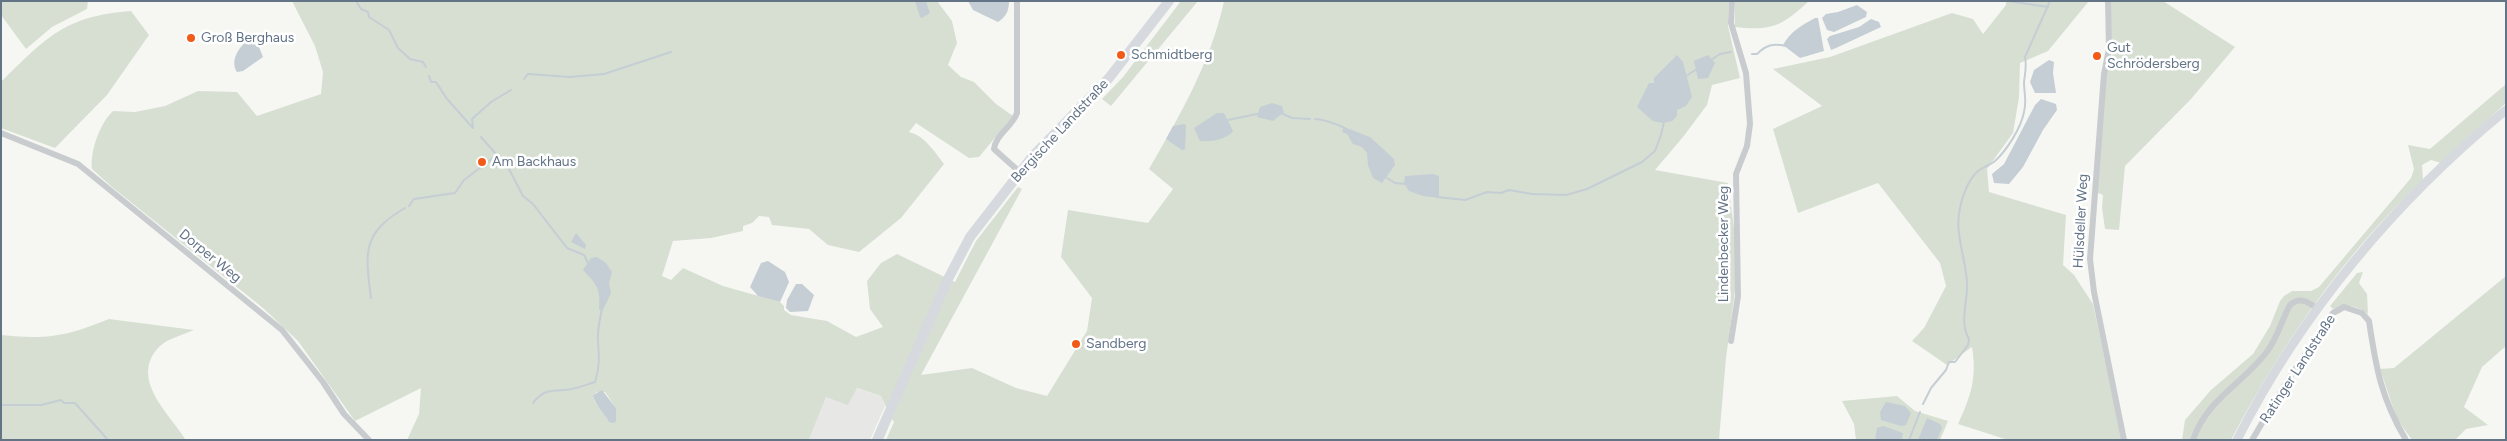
<!DOCTYPE html>
<meta charset="utf-8">
<style>
body{margin:0}
#map{position:relative;width:2507px;height:441px;overflow:hidden;background:#f6f7f3;font-family:Figtree,sans-serif}
canvas{display:block}
.frame{position:absolute;inset:0;border:2px solid #637487;pointer-events:none}
</style>
<div id="map">
<canvas width="2507" height="441"></canvas>
<div class="frame"></div>
</div>
<script>
const g = document.querySelector('canvas').getContext('2d');
g.lineJoin = 'round';
function fillPath(path, color) {
  g.fillStyle = color;
  g.fill(path, 'evenodd');
}
function strokePath(path, color, width, dash) {
  g.strokeStyle = color;
  g.lineWidth = width;
  g.lineCap = dash ? 'butt' : 'round';
  g.setLineDash(dash || []);
  g.stroke(path);
}
function drawText(font, color, halo, rows, align = 'center') {
  g.font = font + ' Figtree,sans-serif';
  g.lineWidth = 5;
  g.setLineDash([]);
  g.textBaseline = 'middle';
  g.strokeStyle = halo;
  g.fillStyle = color;
  for (const [text, x, y, turn = 0] of rows) {
    g.save();
    g.translate(x, y);
    g.rotate((+turn || 0) * Math.PI / 180);
    g.textAlign = isNaN(turn) ? turn : align;
    if (halo) g.strokeText(text, 0, 0);
    g.fillText(text, 0, 0);
    g.restore();
  }
}
const built = new Path2D(`
 M856 388 881 396 885 406 870 440H809L826 397Z`);
const green = new Path2D(`
 M1 1H88L87 9 52 27 26 49 1 15Z
 M292 1H937L952 21 957 43 948 65 961 77 974 82 996 104 1013 116 979 157 969 158 916 123 909 132C925 136 934 151 944 164L901 218 859 252 828 245 809 229 772 225 769 217 759 216 752 223 743 226V231L711 238 673 241 662 276 671 280 683 268 723 286 780 302 784 306V310L791 315 827 321 856 337 883 327 870 309 867 281 881 263 897 254 955 282 976 241 1018 187 1022 189 921 375 972 368 1016 388 1047 396 1087 331 1092 298 1061 257 1068 210 1148 223 1173 189 1149 169C1180 115 1211 62 1224 1H1729L1728 26 1740 78 1712 85 1707 105 1683 137 1655 170 1728 183 1735 236V291L1726 358 1719 440H886L894 422 892 419 883 440H880L890 416 881 396 857 388 848 405 826 397 809 440H407L419 414 421 388 355 421 298 341 263 308 112 187 92 169C90 151 100 123 113 111L135 112 165 106 198 91 237 92 257 116 321 94 323 72 315 46ZM597 392H605L616 408 615 413 607 419C604 410 593 404 593 395Z
 M1181 1H1198L1111 106 1102 99 1123 77Z
 M1735 1H1809C1782 26 1772 31 1735 27Z
 M2006 1H2089L2048 51 2020 63 2019 97 2013 133 1987 169 1989 192 2066 215 2063 265 2074 275 2093 304 2122 440H2008L1958 424C1971 396 1977 378 1972 347L1947 365 1912 341 1924 328 1946 286 1940 263 1878 183 1798 213 1773 129 1822 106 1773 69 1830 57 1952 13 1973 19 1983 34 2006 5Z
 M2111 1H2163L2235 47 2191 99 2125 166 2119 230 2105 229 2102 208 2103 195 2096 192Z
 M131 11 149 35 107 95 55 148 1 128V82C46 38 64 16 131 11Z
 M2506 84V103L2441 163 2431 160 2422 165 2423 180C2344 254 2282 344 2231 440H2182L2185 420 2211 390 2253 354 2270 326 2280 301 2284 296 2292 291H2311L2319 287 2411 178 2414 169 2408 145 2430 149Z
 M2363 272 2359 283 2367 294 2368 314C2355 305 2348 304 2333 309L2330 306 2357 273Z
 M2506 276V346L2482 367 2464 407 2488 425 2466 429 2455 440H2412L2397 419 2380 369 2394 368Z
 M109 319 194 330C185 334 167 339 160 346 128 378 169 413 186 440H1V335C48 340 67 336 109 319Z
 M1897 396 1915 411 1948 421 1940 440H1856L1854 424 1842 401Z`);
const water = new Path2D(`
 M915 1H926L930 13 922 18 920 17Z
 M968 1H1009C1009 11 1006 17 998 22L973 10Z
 M1857 5 1867 12 1866 17 1834 32 1827 30 1822 18 1826 14 1838 12Z
 M1815 18H1818L1824 51 1800 58 1783 45C1790 32 1802 25 1815 18Z
 M1871 19 1879 22 1881 27 1836 48 1831 50 1827 39 1830 36 1859 27Z
 M248 40H254L259 47 263 57 243 71 237 72C230 61 238 48 248 40Z
 M1677 55 1683 62 1692 97 1686 106 1677 110V116L1672 121 1663 123 1653 121 1637 107 1649 83H1654V78Z
 M1708 55 1715 63 1708 78 1698 79 1694 61Z
 M2049 60 2054 62 2053 73 2056 93H2035L2030 82 2034 70Z
 M2041 99 2056 104 2057 110 2043 130 2023 167 2009 184 1994 183 1992 174 2004 164 2035 105Z
 M1272 103 1282 106 1284 112 1273 121 1257 117 1260 107Z
 M1217 113H1224L1233 131C1226 140 1211 142 1200 141L1194 128Z
 M1184 124 1186 125 1185 149 1182 150 1166 139 1173 126Z
 M1344 127 1370 137 1394 159 1395 165 1382 183 1373 178 1368 165 1367 153 1362 147 1353 144 1347 134 1342 132Z
 M1433 174 1439 176V198L1423 196 1409 191 1404 183 1405 176Z
 M576 233 586 245 585 249 571 242Z
 M597 257 606 263 612 272 609 283 611 293 602 312 599 309C601 288 596 284 583 270L591 258Z
 M768 261 785 272 789 282 780 302 758 296 750 287 761 263Z
 M796 284H802L814 295 808 311 790 312 786 308 787 300Z
 M602 390 616 408V421L614 423 609 422C605 414 593 402 593 395Z
 M1886 402 1905 406 1911 413 1906 425 1901 426 1881 420 1880 412Z
 M1927 418 1940 424 1942 428 1937 440H1918Z
 M1883 426 1903 433 1902 440H1875L1877 428Z`);
const stream = new Path2D(`
 M356 1 361 9 368 12 369 17 389 30 398 48 410 59 423 62 426 67
 M2008 1 2048 7
 M1752 54H1757C1766 45 1773 43 1786 46
 M1711 60 1720 54 1731 52
 M429 76 431 82H436L447 99 473 128
 M1686 76 1697 69
 M524 79 528 74 570 77 604 74 671 52
 M1281 113 1292 118 1310 119
 M1315 119C1325 119 1336 124 1345 128
 M1228 120 1257 114
 M473 128 472 119 491 102 511 90
 M481 137 509 169 523 196 533 204 567 248 584 255 588 263
 M1387 178 1395 183 1406 184
 M1437 197 1465 200 1487 192 1501 193 1509 190 1532 194 1566 195 1587 189 1642 162 1655 151 1661 135 1664 122
 M409 206 414 199 455 193 464 180 497 155
 M371 298C365 252 362 233 405 208
 M533 403C543 390 549 391 564 390 574 390 585 385 595 382 600 367 599 356 598 341 597 331 600 319 602 309
 M1923 404 1931 388 1946 370 1949 362H1955L1968 345 1969 339C1959 323 1968 301 1967 283 1966 259 1954 232 1960 208 1962 197 1968 181 1976 173 1980 168 1989 166 1995 161 2007 150 2021 128 2024 112 2027 101 2024 93 2024 82 2025 73 2027 66 2025 57L2050 1
 M1 405H41L61 400 64 403H75L108 440
 M1909 440 1920 412`);
const street = new Path2D(`
 M1017 1V113C1012 127 996 134 994 149L1023 175
 M2108 1 2109 49 2104 74 2090 259 2094 292 2124 440
 M1 133 78 164 282 330 323 382 344 414 369 440
 M1731 341 1738 296 1736 174 1747 146 1750 124 1746 73 1731 23 1732 1
 M2193 440C2207 399 2241 385 2266 353 2278 338 2281 321 2290 305 2300 296 2308 302 2318 309
 M2252 440 2284 386 2333 313 2344 307 2362 313 2369 321C2376 368 2381 398 2406 440`);
const secondary = new Path2D(`
 M2237 440C2301 313 2396 200 2506 110`);
const primary = new Path2D(`
 M877 440 948 279 970 237 1032 157 1109 78 1169 1`);
const markers = [
 [191,38,5,"#f25b17"],
 [1121,55,5,"#f25b17"],
 [2097,56,5,"#f25b17"],
 [482,162,5,"#f25b17"],
 [1076,344,5,"#f25b17"]
];
const poiNames = [
 ["Groß Berghaus",201,38],
 ["Gut",2107,48],
 ["Schrödersberg",2107,64],
 ["Schmidtberg",1131,55],
 ["Am Backhaus",492,162],
 ["Sandberg",1086,344]
];
const streetNames = [
 ["Bergische Landstraße",1060,131,-47],
 ["Hülsdeller Weg",2081,221,-87],
 ["Lindenbecker Weg",1724,244,-90],
 ["Dorper Weg",210,256,39],
 ["Ratinger Landstraße",2298,369,-57]
];
fillPath(built, '#e7e8e6');
fillPath(green, '#d7dfd3');
fillPath(water, '#c5ced4');
strokePath(stream, '#c5ced4', 2);
strokePath(street, '#c9cccf', 6);
strokePath(secondary, '#d6dadf', 9);
strokePath(primary, '#d6dadf', 10);
for (const [x, y, r, color] of markers) {
  const dot = new Path2D();
  dot.arc(x, y, r, 0, 2 * Math.PI);
  g.fillStyle = color;
  g.fill(dot);
  strokePath(dot, '#fff', 2);
}
drawText('14px', '#637487', '#fff', poiNames, 'left');
drawText('14px', '#637487', '#fff', streetNames);
</script>
